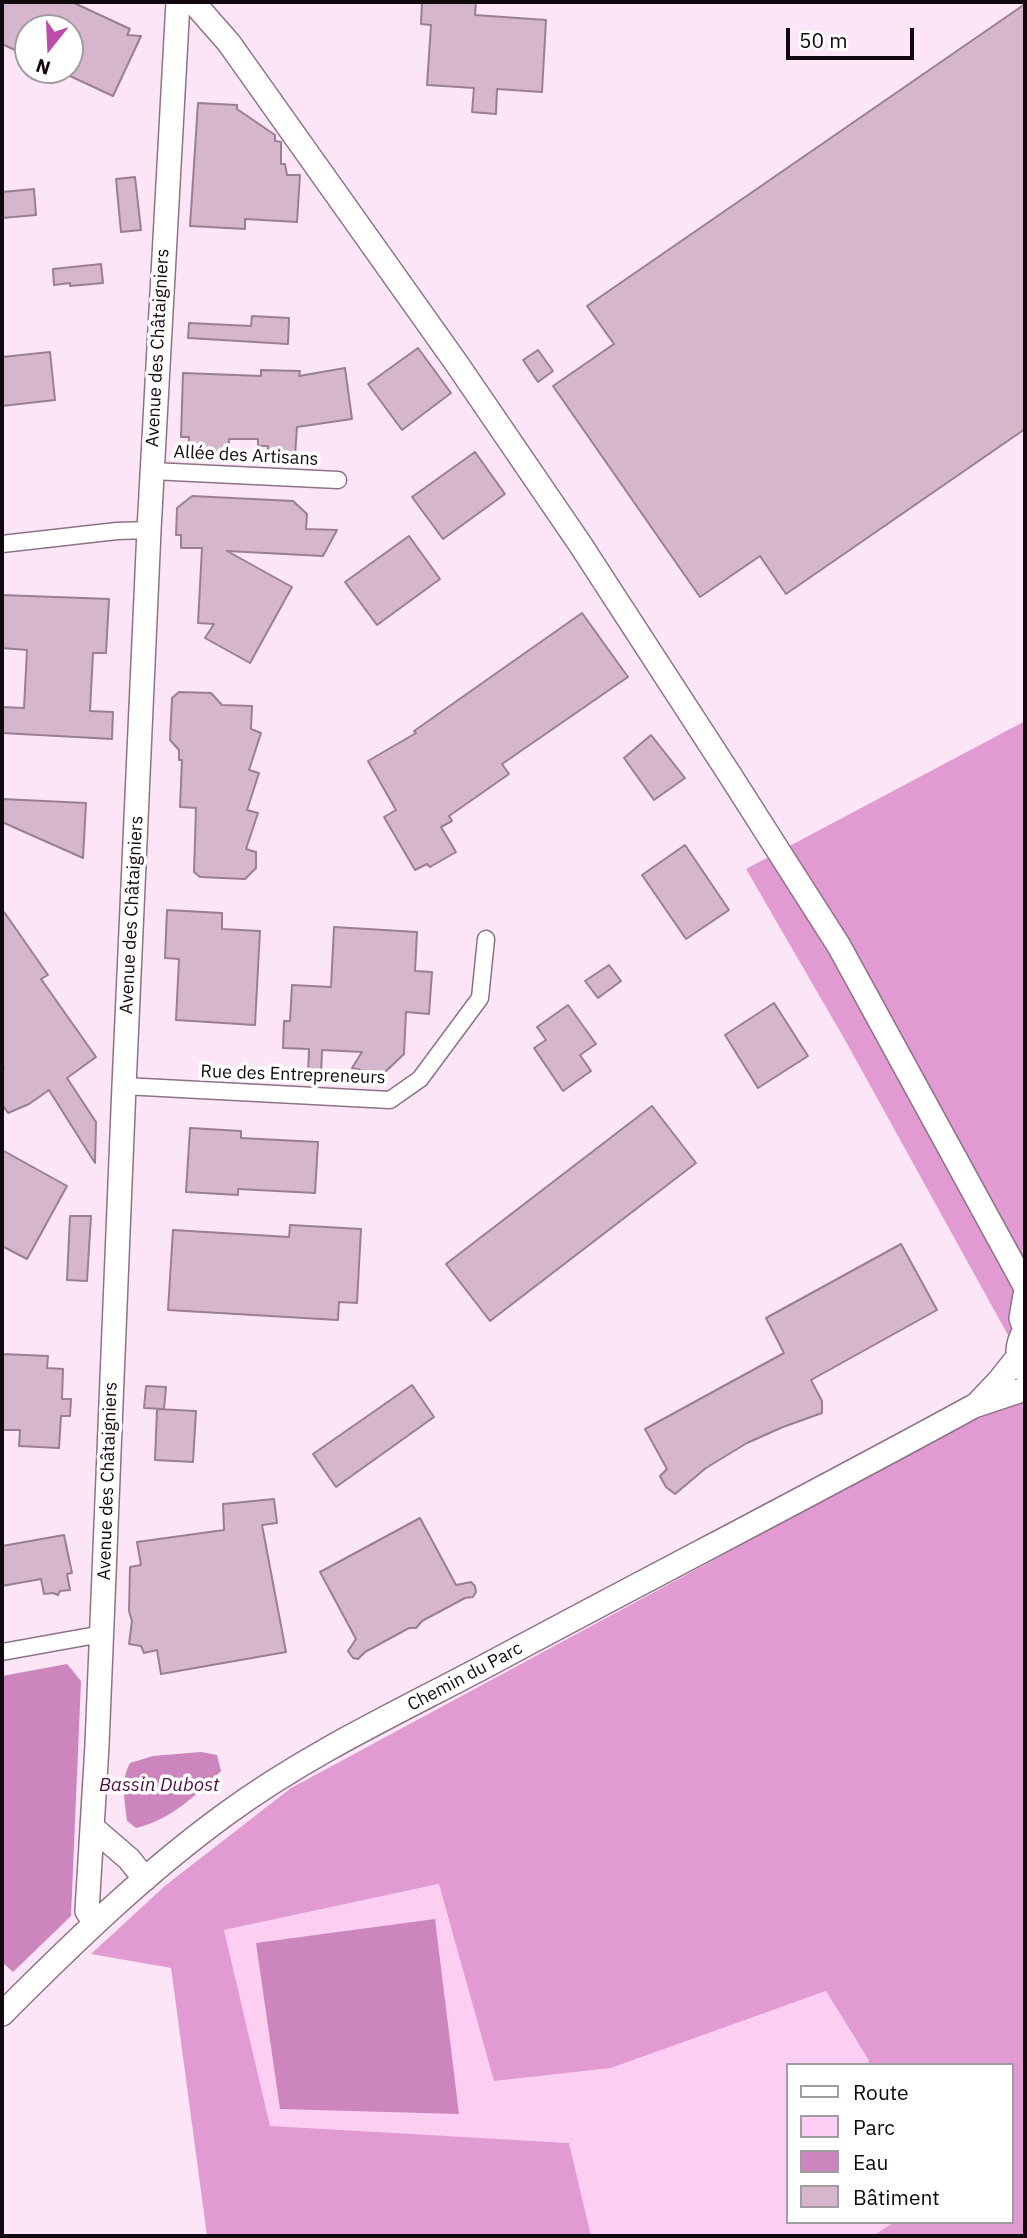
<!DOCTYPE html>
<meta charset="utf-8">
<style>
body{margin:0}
#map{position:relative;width:1027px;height:2238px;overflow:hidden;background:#fff2fb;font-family:"IBM Plex Sans",sans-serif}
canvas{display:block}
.frame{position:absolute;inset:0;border:4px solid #120810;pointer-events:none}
.legend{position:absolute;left:786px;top:2063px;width:228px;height:161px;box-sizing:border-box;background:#fff;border:2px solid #a09c9f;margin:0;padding:9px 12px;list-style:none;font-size:21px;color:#120810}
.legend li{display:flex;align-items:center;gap:14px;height:35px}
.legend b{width:35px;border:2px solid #a09c9f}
.north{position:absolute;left:14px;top:14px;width:70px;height:70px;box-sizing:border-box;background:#fff;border:2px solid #a09c9f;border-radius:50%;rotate:198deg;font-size:19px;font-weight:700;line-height:28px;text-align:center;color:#120810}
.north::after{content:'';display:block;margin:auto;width:24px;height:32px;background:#bc4ca9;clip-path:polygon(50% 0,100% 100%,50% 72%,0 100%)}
.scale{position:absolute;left:786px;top:28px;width:128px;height:32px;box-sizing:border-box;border:4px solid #120810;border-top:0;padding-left:9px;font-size:21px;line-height:24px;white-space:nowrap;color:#120810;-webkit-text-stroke:5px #fff;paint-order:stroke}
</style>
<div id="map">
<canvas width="1027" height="2238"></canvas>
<div class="frame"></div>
<ul class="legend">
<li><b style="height:9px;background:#fff"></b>Route</li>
<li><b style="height:19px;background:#fccef1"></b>Parc</li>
<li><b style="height:19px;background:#cc85bd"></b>Eau</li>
<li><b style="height:19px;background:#d5b6cd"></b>Bâtiment</li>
</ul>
<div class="north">N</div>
<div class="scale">50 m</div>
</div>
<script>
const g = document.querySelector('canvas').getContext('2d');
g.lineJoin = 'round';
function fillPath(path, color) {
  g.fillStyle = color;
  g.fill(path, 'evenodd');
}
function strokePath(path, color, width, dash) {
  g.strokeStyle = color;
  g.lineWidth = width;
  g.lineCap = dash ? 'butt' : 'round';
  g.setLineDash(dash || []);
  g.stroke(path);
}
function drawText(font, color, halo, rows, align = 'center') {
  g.font = font + ' "IBM Plex Sans",sans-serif';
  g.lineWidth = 7;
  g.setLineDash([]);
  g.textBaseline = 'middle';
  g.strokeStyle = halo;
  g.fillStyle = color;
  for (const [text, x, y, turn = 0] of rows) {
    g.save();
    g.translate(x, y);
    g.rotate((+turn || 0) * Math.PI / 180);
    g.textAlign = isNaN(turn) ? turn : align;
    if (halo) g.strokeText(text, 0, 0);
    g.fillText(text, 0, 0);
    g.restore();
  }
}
const built = new Path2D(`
 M2 2H1025V721L746 869 830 1012 1025 1366V1392L291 1788 166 1885 92 1954 171 1967 207 2236H2ZM28 28H70V70H28Z`);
const green = new Path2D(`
 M440 1884 611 2068 826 1991 869 2062 867 2065H787V2222H894L873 2236H591L569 2143 270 2127 224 1930Z`);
const forest = new Path2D(`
 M1025 721V1366L845 1040 746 869Z
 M1025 1392V2236H873L894 2222H1011V2065H867L869 2061 826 1991 611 2068 494 2081 439 1884 224 1930 270 2126 569 2143 591 2236H207L171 1968 91 1954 166 1885 291 1788Z`);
const water = new Path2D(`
 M67 1664 81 1681 71 1916 13 1972 2 1962V1676Z
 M201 1752 217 1755 221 1771C196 1795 171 1820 136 1828L127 1821C125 1801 120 1781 130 1763L153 1756Z
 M435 1919 459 2114 280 2109 256 1943Z`);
const building = new Path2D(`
 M2 2H72L130 29 127 35 141 36 113 96 70 76V28H28V56L2 44Z
 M422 2H476L475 15 546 20 542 92 497 89 496 114 472 112 474 88 427 85 431 25 421 24Z
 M1025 4V429L786 594 760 556 700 597 553 386 614 344 587 306Z
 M198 103 237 105V109L275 135V141L281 142V164H285L287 175H300L297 222 245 219V229L190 226Z
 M135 177 141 230 121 232 116 179Z
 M34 189 36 215 2 218V192Z
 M101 264 103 283 70 286V283L54 285 53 269Z
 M252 316 289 318 288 344 188 338 189 323 251 326Z
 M418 348 451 393 402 430 368 384Z
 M538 350 553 371 538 382 523 360Z
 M50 352 55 400 2 406V357Z
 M345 368 352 419 297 427 295 456 267 455 268 446H258V439H229L228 452 188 450 189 437H181L183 373 261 376V370L300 371 299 376Z
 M475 452 505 494 443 539 412 497Z
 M192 496 293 501 307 514 306 529 337 530 323 556 227 551 292 587 250 663 205 638 214 624 198 623 202 548H181V535H176L177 508Z
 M409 536 440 579 377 625 345 582Z
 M2 595 109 599 106 653H93L90 711 113 712 112 739 2 733V707L24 708 27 650 2 648Z
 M582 613 628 677 502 764 509 774 449 816 452 821 441 827 456 852 430 867 427 864 415 870 384 817 396 810 368 761 416 733 414 731Z
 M179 692 211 693 222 705 252 706 251 729 261 733 249 770 259 773 247 810 258 813 246 849 256 852V868L245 879 200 877 194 872 196 808 180 807 182 760H179V750L170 740 172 698Z
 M651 735 685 778 654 800 624 758Z
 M2 799 86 803 83 858 2 822Z
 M685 845 729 910 686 939 642 875Z
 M2 909 48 975 41 979 96 1057 67 1078 96 1122 95 1163 49 1090 29 1104 8 1113 2 1104V1073L4 1068 2 1065Z
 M167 910 222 913V929L260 931 255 1025 176 1020 179 959 165 958Z
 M334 927 417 932 415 971 432 972 429 1014 406 1012 404 1054 382 1075 352 1068 362 1052 322 1050 321 1076 308 1075 309 1049 283 1048 284 1021H290L292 985 331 987Z
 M609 965 621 981 598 998 585 981Z
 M774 1003 808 1056 758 1088 725 1035Z
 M568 1005 596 1044 580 1055 591 1071 563 1091 534 1048 546 1040 537 1027Z
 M652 1106 696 1163 490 1321 446 1264Z
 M190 1128 241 1131V1138L318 1142 315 1193 238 1189V1195L186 1192Z
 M2 1150 67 1186 27 1259 2 1246Z
 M70 1216H91L87 1281 67 1280Z
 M290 1225 361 1229 357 1303 339 1302 338 1320 168 1310 173 1230 289 1237Z
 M901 1244 937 1310 811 1380 822 1401V1413L783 1427 747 1443 706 1468 675 1494 666 1487 660 1476 667 1469 645 1429 784 1353 766 1318Z
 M2 1354 48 1356 47 1368 63 1369 62 1399H71L70 1416H61L59 1448 19 1446 20 1430H2Z
 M412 1385 434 1417 336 1487 313 1454Z
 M146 1386 166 1387 164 1409 144 1408Z
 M157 1409 196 1411 193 1462 155 1460Z
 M274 1499 277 1523 262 1525 286 1652 161 1674 157 1650 144 1653 141 1646 129 1644 132 1621 129 1611 130 1567 141 1565 137 1542 224 1530 223 1504Z
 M420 1518 456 1585 471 1582 475 1586 476 1592 473 1597 465 1598 422 1621 416 1628H409L365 1652 358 1659 353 1658 348 1651 356 1639 320 1572Z
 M64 1535 72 1573 67 1574 70 1590 60 1591 58 1595 53 1593 44 1594 41 1579 2 1586V1546Z`);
const street = new Path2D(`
 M152 471 338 480
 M2 544 117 531 149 530
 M124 1086 390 1100 420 1079 480 998 486 939
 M2 1652 102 1634`);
const secondary = new Path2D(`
 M193 2 229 43 457 364 580 544 730 775 839 946 1025 1286
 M1025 1330 1021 1318 1025 1295
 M1023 1369C1015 1355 1017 1343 1025 1330
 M979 1402 999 1381 1018 1357
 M93 1828 129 1859 145 1879
 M95 1923 87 1911 97 1745 124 1086 149 530 178 2
 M2 2014C73 1943 145 1873 226 1814 309 1753 403 1710 493 1662 653 1576 815 1493 974 1406L1025 1389`);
const streetNames = [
 ["Avenue des Châtaigniers",158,348,-87],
 ["Allée des Artisans",246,456,3],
 ["Avenue des Châtaigniers",132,915,-87],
 ["Rue des Entrepreneurs",293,1075,2],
 ["Avenue des Châtaigniers",108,1481,-88],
 ["Chemin du Parc",465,1677,-28]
];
const waterNames = [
 ["Bassin Dubost",159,1786]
];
fillPath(built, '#fce5f6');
fillPath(green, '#fccef1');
fillPath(forest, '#e29ad2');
fillPath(water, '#cc85bd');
fillPath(building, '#d5b6cd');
strokePath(building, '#9b7e94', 2);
strokePath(street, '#8e7288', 19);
strokePath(secondary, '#8e7288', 26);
strokePath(street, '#fff', 16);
strokePath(secondary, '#fff', 23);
drawText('18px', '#120810', '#fff', streetNames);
drawText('italic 19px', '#4e0f44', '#fff', waterNames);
</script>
